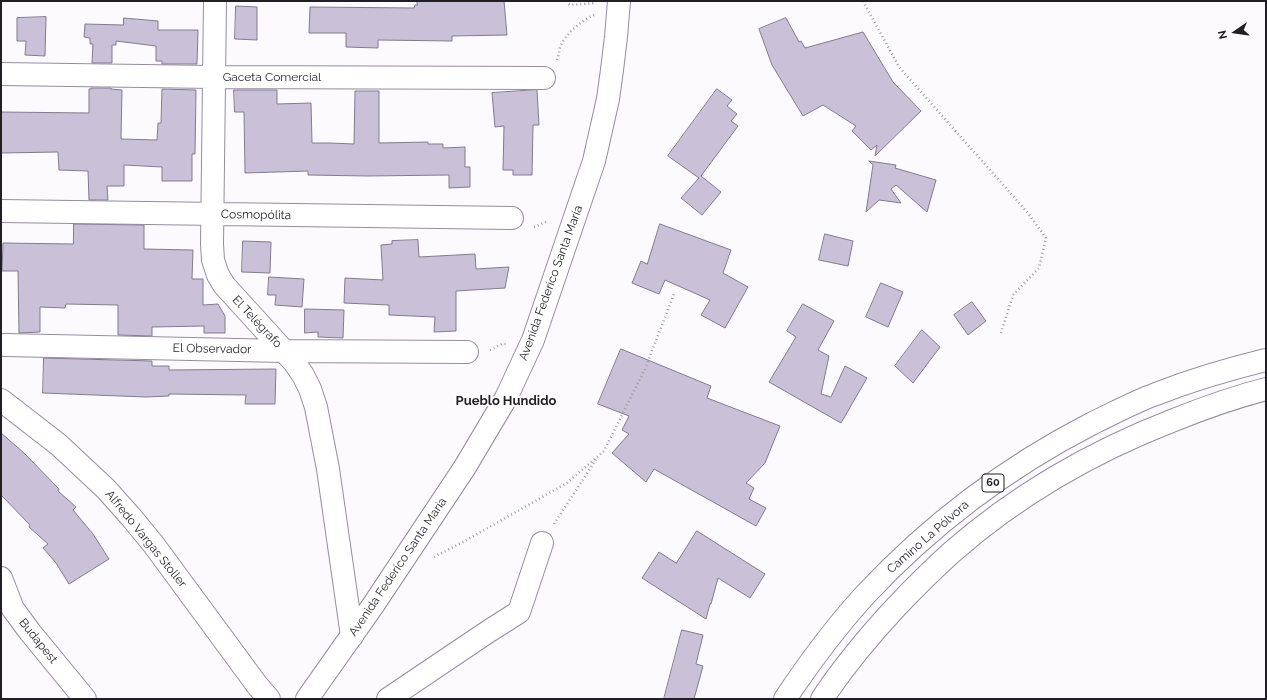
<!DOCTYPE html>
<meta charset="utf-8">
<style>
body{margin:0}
#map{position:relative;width:1267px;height:700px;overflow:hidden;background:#fcfaff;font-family:Raleway,sans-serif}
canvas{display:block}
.frame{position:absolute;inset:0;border:2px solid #211e26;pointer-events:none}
.north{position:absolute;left:1215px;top:12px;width:40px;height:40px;-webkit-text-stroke:3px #fff;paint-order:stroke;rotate:257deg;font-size:11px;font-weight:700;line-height:16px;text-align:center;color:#211e26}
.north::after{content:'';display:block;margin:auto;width:14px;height:18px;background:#211e26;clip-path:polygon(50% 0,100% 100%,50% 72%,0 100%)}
</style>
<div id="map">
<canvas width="1267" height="700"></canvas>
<div class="frame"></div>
<div class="north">N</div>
</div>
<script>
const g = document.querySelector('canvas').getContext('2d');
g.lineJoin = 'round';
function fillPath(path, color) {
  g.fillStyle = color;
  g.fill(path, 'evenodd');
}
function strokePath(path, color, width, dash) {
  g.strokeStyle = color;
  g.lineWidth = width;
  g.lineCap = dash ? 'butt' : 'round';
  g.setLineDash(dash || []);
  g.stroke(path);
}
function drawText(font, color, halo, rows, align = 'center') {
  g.font = font + ' Raleway,sans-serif';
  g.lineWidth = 4;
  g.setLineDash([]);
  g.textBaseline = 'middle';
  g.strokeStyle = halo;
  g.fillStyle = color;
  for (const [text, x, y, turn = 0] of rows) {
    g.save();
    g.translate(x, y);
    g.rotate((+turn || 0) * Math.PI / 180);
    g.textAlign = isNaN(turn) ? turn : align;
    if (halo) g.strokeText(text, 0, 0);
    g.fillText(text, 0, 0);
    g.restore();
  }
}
const building = new Path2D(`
 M417 1H504L507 35 452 36V41L378 40V48L346 47V33H309L310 7 414 8 415 5H417Z
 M236 6 257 7V40L235 39Z
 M46 17 45 56 25 55 26 41H17V18Z
 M124 18 158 21V30H198L197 64H162V61H156V46L116 41V45H112V63H92L93 44H90V38L84 37 85 24 123 25Z
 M786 18 799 42 801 41 805 48 863 32 893 82 921 111 875 156 877 145 871 150 852 131 856 126 823 105 803 116 772 65 759 29Z
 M91 88H111V89L122 90 121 139 157 140 158 123H161L162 89 196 90 195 154H192V181H162V167L124 165V186H107L108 200H89L88 171 59 170 58 152 1 153V112L89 113V89H91Z
 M717 89 732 100 727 106 737 114 731 121 738 126 701 176 721 192 702 215 681 198 699 178 668 156Z
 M234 90H277V104L311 103 312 143H330L354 144 355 91H379V143L428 142V144H443V148L465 147V167H470V187L449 188V175L367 176 308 175V171L245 173 244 112H235Z
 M537 90 539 125H533L532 175H513V170H503L504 126 495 127 492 93Z
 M869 161 896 165 895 168 936 180 927 212 896 185 891 189 901 203 879 200 866 212 873 165Z
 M74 224 144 225V249L193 250 192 279H203V305L218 304 225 316V333H204V326L152 327V336L118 335V305L66 304 65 308 40 307V332L19 333 18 271H2L3 243 73 244Z
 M660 224 731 250 723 273 748 287 725 328 701 315 710 300 665 280 659 294 632 283 641 261 647 264Z
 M825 234 853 241 848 266 819 260Z
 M418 240 419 257 475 254 476 269 509 267 505 288 456 291V331L434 332 435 317 389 315V305L344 303 345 278 383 280 381 245 392 244V241Z
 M243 241 271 242 270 273 242 272Z
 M269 277 304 279 302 307 275 305 276 295H268Z
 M881 283 903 292 888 327 866 317Z
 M972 302 986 321 968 335 954 315Z
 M803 304 834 321 818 350 829 356 821 394 831 397 845 366 867 378 841 423 769 382 796 337 787 331Z
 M305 309 344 310 343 338 318 337V332L305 333Z
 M922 330 940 347 913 383 895 366Z
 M621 349 711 386 707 398 780 426 765 463 746 483 754 488 749 499 766 508 756 526 654 469 646 482 612 453 629 434 622 430 629 416 598 404Z
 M44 358 152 361V366H169V370L276 369 275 404H245L246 395 169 394V396L146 397 43 393Z
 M1 433 24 453 59 489 58 491 76 507 73 510 93 534 109 559 69 584 56 563 43 548 48 544 29 527 30 525 1 495Z
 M697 531 765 574 750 598 718 578 711 604H710L706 619 642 578 659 552 676 563Z
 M682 630 703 635 696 664 703 666 694 699H664Z`);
const path = new Path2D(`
 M567 1V3L570 5 596 3
 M863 1 899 67 1028 213 1046 238 1039 268 1013 295 1001 333
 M557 60C559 56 559 52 560 47 566 33 581 21 594 15
 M534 227 548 221
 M490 350 502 344H506
 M554 524 597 458
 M434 557 463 542 567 483 604 451 645 369 674 294`);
const minor = new Path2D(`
 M215 1 212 244 213 260 218 275 224 285 294 362 303 375 310 389 316 407 328 469 352 636
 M1 74 213 77 544 78
 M1 211 512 218
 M5 345 284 351 467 352
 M1 578 13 609 30 632 85 699
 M388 699 489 631 519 612 542 543`);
const major = new Path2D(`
 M1 400 59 445 106 489 131 517 154 545 257 685 269 699
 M307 699 374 604 465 467 506 398 533 340 594 161 608 99 612 70 616 37 619 1`);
const highway = new Path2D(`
 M785 699C809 663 835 628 864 596 930 525 1007 467 1093 423 1114 413 1134 402 1156 394 1192 380 1229 369 1266 360
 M822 699C844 666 869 636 896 607 914 588 932 570 952 552 1017 495 1094 451 1174 420 1204 408 1235 397 1266 389`);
const shields = [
 [993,483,22]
];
const shieldNames = [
 ["60",993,483]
];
const streetNames = [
 ["Gaceta Comercial",272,77],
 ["Cosmopólita",256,215,1],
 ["Avenida Federico Santa María",551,283,-70],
 ["El Telégrafo",257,322,47],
 ["El Observador",212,349,1],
 ["Camino La Pólvora",928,537,-41],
 ["Alfredo Vargas Stoller",146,539,51],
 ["Avenida Federico Santa María",398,567,-56],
 ["Budapest",38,641,51]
];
const neighbourhoodNames = [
 ["Pueblo Hundido",506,401]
];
fillPath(building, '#cac0d7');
strokePath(building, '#837a8e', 1);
strokePath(minor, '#968ca1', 24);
strokePath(major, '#968ca1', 24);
strokePath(highway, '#968ca1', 24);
strokePath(path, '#9d9ba1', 2.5, [1, 3]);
strokePath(minor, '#fff', 22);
strokePath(major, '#fff', 22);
strokePath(highway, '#fff', 22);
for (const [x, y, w] of shields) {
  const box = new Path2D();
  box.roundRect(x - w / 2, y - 9, w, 18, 3);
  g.fillStyle = '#fff';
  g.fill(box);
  strokePath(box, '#211e26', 1);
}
drawText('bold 11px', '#211e26', null, shieldNames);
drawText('12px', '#211e26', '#fff', streetNames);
drawText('bold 13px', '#211e26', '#fff', neighbourhoodNames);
</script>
